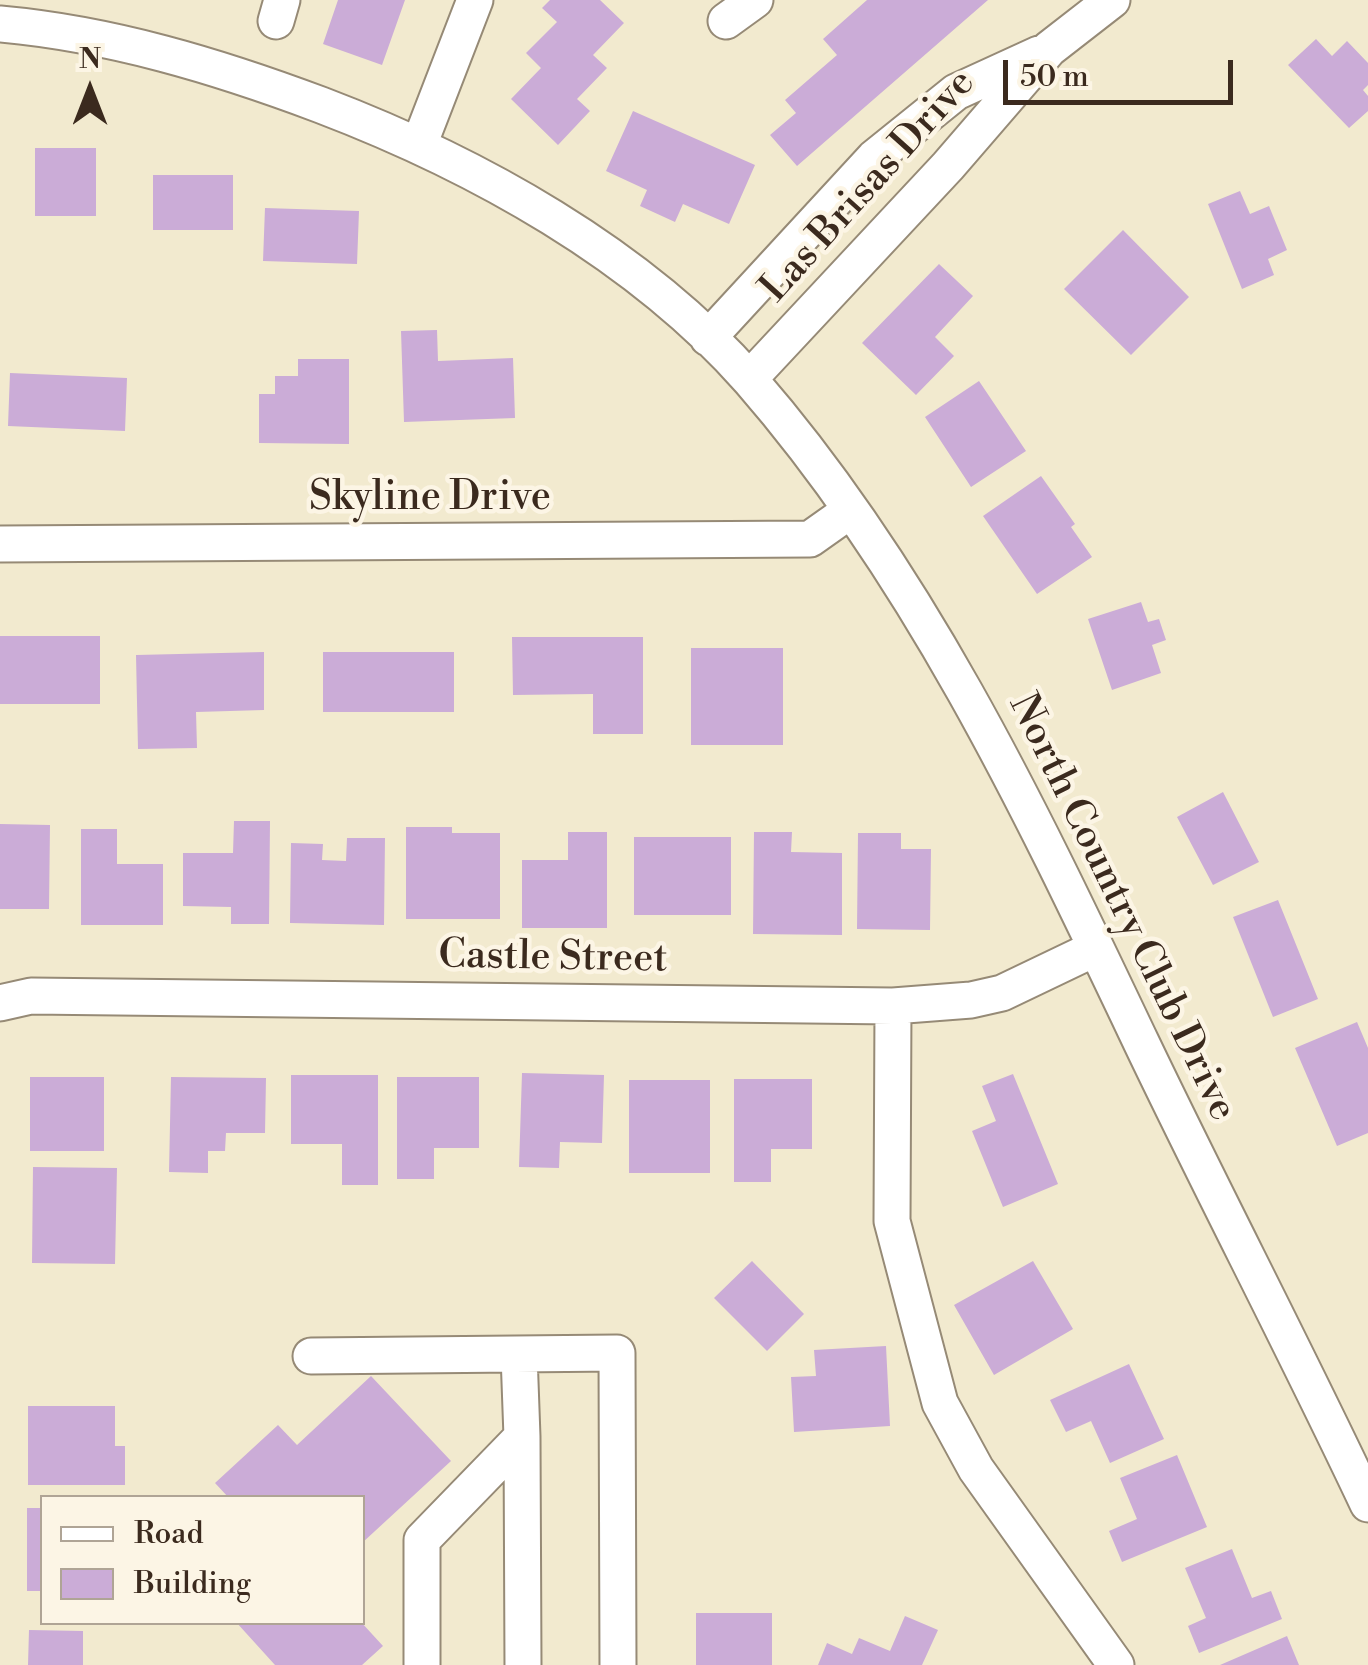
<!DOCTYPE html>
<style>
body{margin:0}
#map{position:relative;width:1368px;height:1665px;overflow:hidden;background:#f2eacf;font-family:"Libre Bodoni",serif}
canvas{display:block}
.legend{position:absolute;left:40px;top:1495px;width:325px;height:130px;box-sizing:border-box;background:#fcf5e5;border:2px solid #afa495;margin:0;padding:12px 18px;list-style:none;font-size:30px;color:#3b2a1e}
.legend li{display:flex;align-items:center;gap:20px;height:50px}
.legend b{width:50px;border:2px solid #afa495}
.north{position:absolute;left:40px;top:40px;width:100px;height:100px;-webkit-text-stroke:8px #fcf5e5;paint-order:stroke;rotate:0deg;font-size:28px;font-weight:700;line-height:40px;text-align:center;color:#3b2a1e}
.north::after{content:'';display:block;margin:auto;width:35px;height:45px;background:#3b2a1e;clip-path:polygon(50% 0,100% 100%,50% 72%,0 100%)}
.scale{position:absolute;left:1003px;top:60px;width:230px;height:45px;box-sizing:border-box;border:5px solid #3b2a1e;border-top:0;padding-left:12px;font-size:30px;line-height:35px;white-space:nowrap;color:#3b2a1e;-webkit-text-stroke:8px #fcf5e5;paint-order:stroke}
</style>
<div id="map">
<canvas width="1368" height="1665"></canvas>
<ul class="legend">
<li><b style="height:12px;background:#fff"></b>Road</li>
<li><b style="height:28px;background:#cbacd7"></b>Building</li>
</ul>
<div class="north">N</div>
<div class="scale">50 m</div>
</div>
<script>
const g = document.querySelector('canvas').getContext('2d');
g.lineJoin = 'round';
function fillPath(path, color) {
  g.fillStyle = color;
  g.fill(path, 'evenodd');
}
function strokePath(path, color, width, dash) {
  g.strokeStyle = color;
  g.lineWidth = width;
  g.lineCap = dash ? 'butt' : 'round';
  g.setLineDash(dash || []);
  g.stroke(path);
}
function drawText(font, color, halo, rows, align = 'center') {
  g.font = font + ' "Libre Bodoni",serif';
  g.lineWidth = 9;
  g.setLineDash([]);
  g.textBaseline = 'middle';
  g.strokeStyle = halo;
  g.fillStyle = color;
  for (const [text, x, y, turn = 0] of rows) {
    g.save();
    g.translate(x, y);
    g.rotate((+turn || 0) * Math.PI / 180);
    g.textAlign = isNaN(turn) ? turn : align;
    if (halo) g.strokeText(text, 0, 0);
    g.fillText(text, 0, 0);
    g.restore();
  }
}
const building = new Path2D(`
 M338 0H405L382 65 323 44Z
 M550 0H600L624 23 593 55 607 68 577 99 590 111 558 145 511 99 541 68 526 53 557 22 542 8Z
 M867 0H988L797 166 770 135 796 113 785 100 837 55 823 39Z
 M1316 39 1332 56 1347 41 1368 63V85L1363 90 1368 96V111L1349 128 1288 65Z
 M633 111 755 165 729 224 683 204 675 222 640 206 647 190 606 171Z
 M35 148H96V216H35Z
 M153 175H233V230H153Z
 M1240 191 1250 214 1269 206 1287 250 1268 259 1274 275 1242 289 1208 204Z
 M265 208 359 211 357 264 263 261Z
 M1123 230 1189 297 1131 355 1064 289Z
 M939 264 973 296 935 337 954 356 916 395 862 343Z
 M437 330 438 361 513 358 515 418 404 422 401 331Z
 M298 359H349V444L259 443V394H275V376H298Z
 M10 373 127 378 125 431 8 426Z
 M979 381 1026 451 971 487 925 417Z
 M1041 476 1075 524 1071 527 1092 557 1037 594 983 516Z
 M1141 602 1148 622 1159 619 1166 640 1152 645 1161 673 1112 690 1088 619Z
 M0 636H100V704H0Z
 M512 637H643V734H593V694L513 695Z
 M691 648H783V745H691Z
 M264 652V710L196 712 197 748 138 749 136 655Z
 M323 652H454V712H323Z
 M1223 792 1259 862 1213 885 1177 817Z
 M234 821H270L269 924H231V907L183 906V853H233Z
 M0 824 50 825 49 909H0Z
 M406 827H452V833H500V919H406Z
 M81 829H117V864H163V925H81Z
 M568 832H607V928H522V860H568Z
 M754 832H792L791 852 842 853V935L753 934Z
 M858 833H901V849H931L930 930 857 929Z
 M634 837H731V915H634Z
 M347 838H385L384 925 290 923 291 843 323 844 322 860 346 861Z
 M1278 900 1318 999 1273 1017 1233 917Z
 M1357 1022 1368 1048V1133L1337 1146 1295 1048Z
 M522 1073 604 1075 602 1143 560 1142 559 1168 519 1167Z
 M1013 1074 1058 1184 1003 1207 972 1131 996 1121 982 1086Z
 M291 1075H378V1185H342V1144H291Z
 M30 1077H104V1151H30Z
 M171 1077 266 1078 265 1133H226L225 1151H208V1173L169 1172Z
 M397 1077H479V1148H434V1179H397Z
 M734 1079H812V1149H771V1182H734Z
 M629 1080H710V1173H629Z
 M33 1167 117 1168 115 1264 32 1263Z
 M752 1261 804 1314 767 1351 714 1298Z
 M1033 1261 1073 1329 994 1375 954 1305Z
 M886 1346 890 1426 794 1432 791 1377 816 1376 814 1350Z
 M1129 1364 1164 1439 1110 1463 1091 1421 1066 1432 1050 1400Z
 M371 1376 451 1461 362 1543V1498H229L215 1483 278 1425 297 1445Z
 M28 1406H115V1446H125V1485H28Z
 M1177 1455 1207 1527 1122 1562 1109 1531 1137 1519 1120 1478Z
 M27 1508H42V1591H27Z
 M1232 1549 1252 1598 1271 1591 1282 1619 1199 1653 1188 1626 1206 1618 1185 1568Z
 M696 1613H772V1665H696Z
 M905 1616 938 1630 922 1665H818L827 1643 852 1654 859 1638 890 1651Z
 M236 1622H361L383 1646 362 1665H275Z
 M29 1630 83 1631V1665H28Z
 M1287 1636 1299 1665H1220Z`);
const minor = new Path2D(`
 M276 21 282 0
 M726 21 755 0
 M0 24C111 34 217 66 321 105 476 164 639 254 750 380 920 575 1031 811 1141 1042 1215 1197 1295 1349 1368 1504
 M419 145 475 0
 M708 338 874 158 956 92 1039 54
 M749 379 948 166 1049 49 1112 0
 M0 544 810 539 851 510
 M0 1003 31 996 893 1006 971 1000 1002 993 1096 948
 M893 1006 892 1221 940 1403 976 1469 1116 1665
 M519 1354 522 1437
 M311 1356 617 1353 618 1665
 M422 1665V1540L522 1437 523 1665`);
const streetNames = [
 ["Las Brisas Drive",869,187,-48],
 ["Skyline Drive",430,499],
 ["North Country Club Drive",1121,908,64],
 ["Castle Street",553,959,1]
];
fillPath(building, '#cbacd7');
strokePath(minor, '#968a76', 39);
strokePath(minor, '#fff', 35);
drawText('40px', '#3b2a1e', '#fcf5e5', streetNames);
</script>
